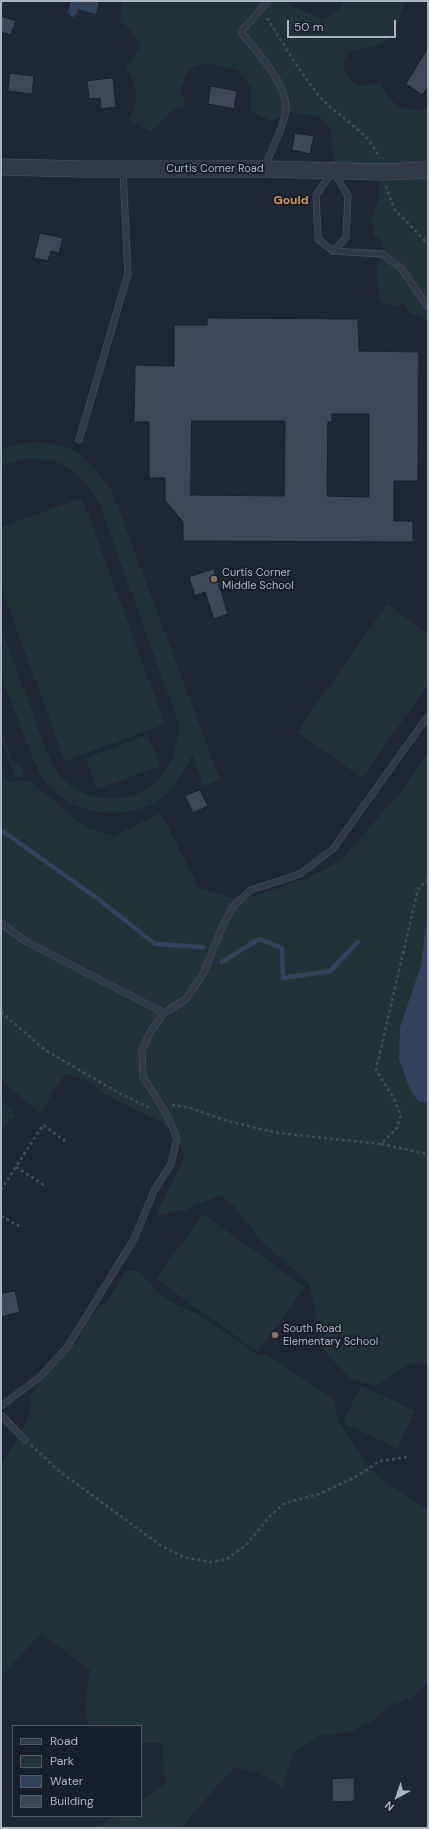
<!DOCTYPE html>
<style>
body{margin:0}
#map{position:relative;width:429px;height:1829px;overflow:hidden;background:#1f2735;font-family:"DM Sans",sans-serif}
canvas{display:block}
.frame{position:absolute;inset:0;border:2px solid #acb4c3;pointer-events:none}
.legend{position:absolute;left:12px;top:1725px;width:130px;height:92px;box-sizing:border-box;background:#181e2a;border:1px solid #535a67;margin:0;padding:5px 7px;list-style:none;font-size:12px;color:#acb4c3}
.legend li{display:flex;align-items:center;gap:8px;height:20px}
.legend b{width:20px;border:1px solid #535a67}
.north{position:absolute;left:377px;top:1777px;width:40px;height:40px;-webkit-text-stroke:3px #181e2a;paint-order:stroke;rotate:220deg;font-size:11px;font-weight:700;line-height:16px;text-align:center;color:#acb4c3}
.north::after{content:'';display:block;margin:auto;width:14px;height:18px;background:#acb4c3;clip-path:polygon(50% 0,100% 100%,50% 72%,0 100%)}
.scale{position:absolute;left:287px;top:20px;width:109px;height:18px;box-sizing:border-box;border:2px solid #acb4c3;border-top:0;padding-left:5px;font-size:12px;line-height:14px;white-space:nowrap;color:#acb4c3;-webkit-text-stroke:3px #181e2a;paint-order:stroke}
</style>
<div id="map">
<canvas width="429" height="1829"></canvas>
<div class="frame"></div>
<ul class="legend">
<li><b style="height:5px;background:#323946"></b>Road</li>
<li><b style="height:11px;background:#213336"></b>Park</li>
<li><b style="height:11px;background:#32425d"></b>Water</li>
<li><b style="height:11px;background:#3d4758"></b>Building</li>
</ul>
<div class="north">N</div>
<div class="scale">50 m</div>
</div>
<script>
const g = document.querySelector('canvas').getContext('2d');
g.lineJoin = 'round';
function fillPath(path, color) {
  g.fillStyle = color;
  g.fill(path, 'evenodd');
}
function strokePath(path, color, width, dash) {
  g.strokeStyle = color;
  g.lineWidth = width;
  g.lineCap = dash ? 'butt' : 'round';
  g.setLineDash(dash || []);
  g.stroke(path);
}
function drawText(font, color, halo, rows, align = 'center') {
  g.font = font + ' "DM Sans",sans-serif';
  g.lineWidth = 4;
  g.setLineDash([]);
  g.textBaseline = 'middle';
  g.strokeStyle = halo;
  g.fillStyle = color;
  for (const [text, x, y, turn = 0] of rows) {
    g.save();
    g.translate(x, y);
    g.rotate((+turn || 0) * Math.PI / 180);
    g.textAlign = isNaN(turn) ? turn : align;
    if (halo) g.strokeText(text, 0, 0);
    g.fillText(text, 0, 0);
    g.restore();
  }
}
const green = new Path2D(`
 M122 1H289L291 6 322 19C333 15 339 12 344 1H407L402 9 392 37 372 47 350 51 342 64 351 81 359 85 381 84C391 107 404 111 428 110V324L426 320 409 312 403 304 393 306 380 302 376 268C380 262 384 250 382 243 382 238 376 237 373 235L374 228 371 221 379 199V172L334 169 331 128 317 116 289 112 271 121 251 111 250 99 251 88 238 70 204 63 189 70 180 89 186 106 174 109 151 132 128 119C141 104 136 83 126 67L141 45 125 24 120 22Z
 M40 442C48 444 57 444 65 447 86 455 99 473 112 491L220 780 204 786 193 756 191 757C176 787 160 808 125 812 92 817 56 803 40 773 31 757 26 739 19 722 14 707 5 690 1 674 0 660 1 643 1 629 12 657 22 686 33 714 40 734 50 765 64 780 82 799 118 804 141 792 169 779 177 752 179 724L98 500C81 474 66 459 34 459 23 459 10 461 1 467V450L22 443Z
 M82 498 165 724 65 761 1 587V527Z
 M387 604 428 633V685L362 778 297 732Z
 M1 730 14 764 19 762 24 776 15 779 1 738Z
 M148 735 160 766 97 789 86 758Z
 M428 753V911L421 965 400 1027 422 1103 428 1104V1362L406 1366 374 1386 350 1378 324 1351 309 1283 263 1243 232 1204 219 1195 186 1210 155 1216 185 1156 174 1133 159 1121 101 1092 90 1082 65 1074 40 1113 1 1080V765L7 781H30L85 827 114 836 161 813 199 888 240 901 307 878 338 863 401 792Z
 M1 1099 16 1116 1 1129Z
 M203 1214 305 1287 258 1352 156 1279Z
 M125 1271H139L152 1286 165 1299 207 1319 259 1356 265 1353 334 1400 339 1423 375 1474 428 1510V1682L413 1697 387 1707 372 1721 348 1733 321 1735 293 1752 284 1781V1789L259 1773 236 1767 217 1786 181 1828H92L118 1816H141V1801L165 1784 162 1743H141V1726H88L85 1709 90 1670 53 1642 39 1635 1 1677V1465C10 1451 37 1412 30 1395L71 1344H75L95 1312 109 1299Z
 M361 1385 415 1411 397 1448 343 1423Z`);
const water = new Path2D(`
 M71 1H99L96 14 78 9 76 15H75L74 17 70 16V14L68 13Z
 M428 910V1104L418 1101 409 1087 399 1059 400 1027 421 965Z`);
const stream = new Path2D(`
 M1 830 97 898 155 944 203 947
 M222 962 259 939 282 948 283 978 330 971 358 942`);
const building = new Path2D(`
 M1 16 16 21 11 35 1 32Z
 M428 48V87L422 95 406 84Z
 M10 73 34 76 32 94 8 91Z
 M113 78 116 107 101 109 100 98 89 99 87 81Z
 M211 86 237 91 234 109 208 104Z
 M295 133 314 136 310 154 292 150Z
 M40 233 63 238 59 253 51 251 48 261 34 258Z
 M207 318 358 319 359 351 419 352 418 481H394V521H413V542L183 541V522L165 500V478H149V422H134L135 365 174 366V325H207ZM332 414H369V497L327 496 328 422H332ZM192 421H285L284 496 191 495Z
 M214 569 228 614 214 619 205 592 195 596 189 577Z
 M200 790 208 806 193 813 185 796Z
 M15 1291 20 1312 1 1317V1294Z
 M354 1778 355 1801 332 1802V1779Z`);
const path = new Path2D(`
 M267 18C283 43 298 69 316 92 333 115 368 129 379 158
 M386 186 394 209 428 244
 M428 879 418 889 376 1070 394 1099 401 1115 397 1128 381 1144 428 1154
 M1 1012 45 1050 119 1093 150 1108
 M172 1105 191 1108 227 1121 278 1133 381 1144
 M16 1167 44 1185
 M1 1190 43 1125 68 1143
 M1 1216 21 1227
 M31 1445 59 1471 160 1545 183 1557 211 1562 227 1559 246 1545 271 1515 285 1503 319 1494 354 1478 380 1461 407 1457`);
const service = new Path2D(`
 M265 167C271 150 281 133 285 115 292 88 257 52 241 32L268 1
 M333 251 346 238 348 196 333 171 316 195 318 239 333 251 382 254 401 268 428 307
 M79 440 128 274 123 170
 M1 923 25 941 164 1013
 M1 1406 40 1377 68 1346 134 1239 154 1191 171 1164 177 1139 167 1115 143 1077 142 1050 151 1031 164 1013 186 999 203 974 224 923 234 905 251 890 300 874 333 849 428 716
 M1 1415 25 1440`);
const tertiary = new Path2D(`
 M1 167 84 169H264L383 172 428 170`);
const markers = [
 [214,579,4,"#8d6e63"],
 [275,1335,4,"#8d6e63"]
];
const streetNames = [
 ["Curtis Corner Road",215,169]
];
const poiNames = [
 ["Curtis Corner",222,573],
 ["Middle School",222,586],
 ["South Road",283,1329],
 ["Elementary School",283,1342]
];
const neighbourhoodNames = [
 ["Gould",291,201]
];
fillPath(green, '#213336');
fillPath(water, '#32425d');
strokePath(stream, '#32425d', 4.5);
fillPath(building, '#3d4758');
strokePath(building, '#1a202c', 1);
strokePath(service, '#4d5461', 7);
strokePath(tertiary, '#4d5461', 17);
strokePath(path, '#3e5054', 2.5, [3, 3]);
strokePath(service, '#323946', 6);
strokePath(tertiary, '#323946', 16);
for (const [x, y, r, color] of markers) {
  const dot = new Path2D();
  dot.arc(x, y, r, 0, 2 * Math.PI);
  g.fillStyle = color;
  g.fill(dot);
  strokePath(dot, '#181e2a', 1.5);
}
drawText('11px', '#acb4c3', '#181e2a', streetNames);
drawText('11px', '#acb4c3', '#181e2a', poiNames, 'left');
drawText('bold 12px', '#d29358', '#181e2a', neighbourhoodNames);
</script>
